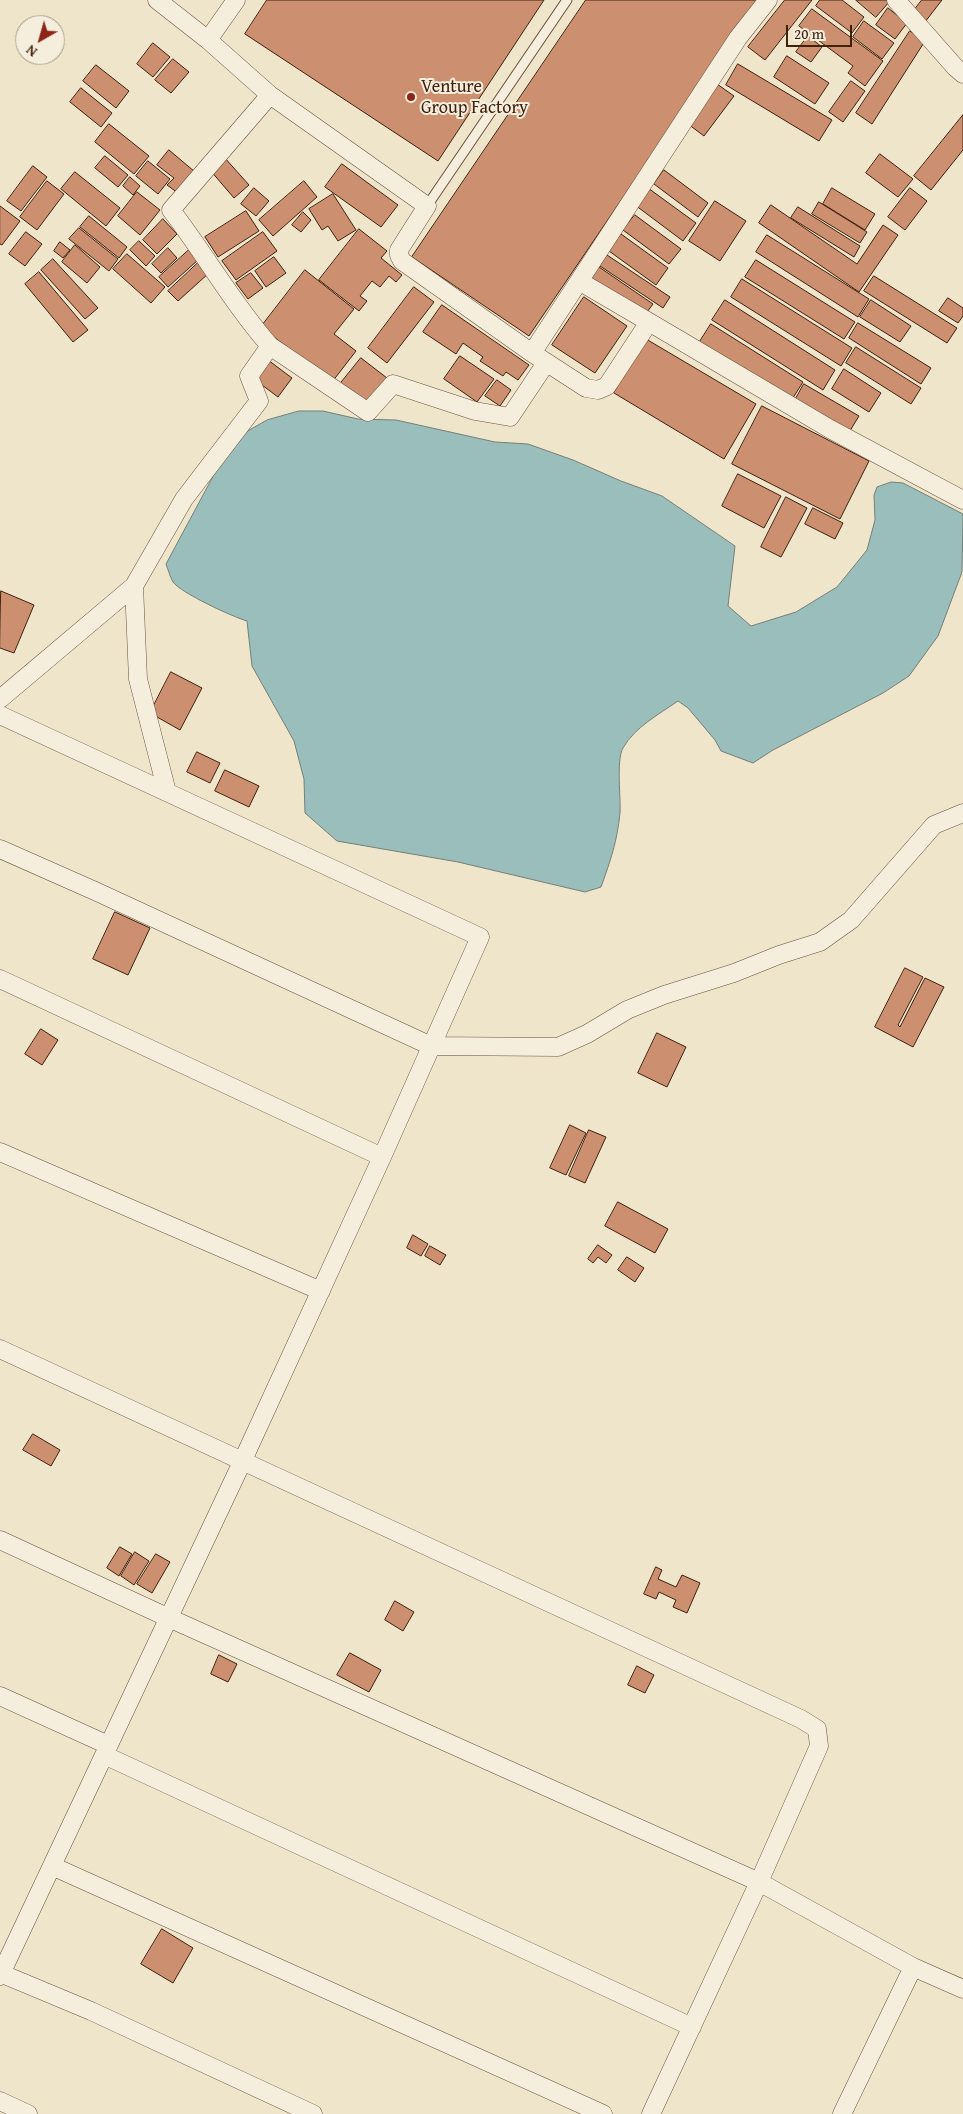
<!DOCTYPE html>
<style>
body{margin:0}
#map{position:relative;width:963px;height:2114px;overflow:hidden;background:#efe5cb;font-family:"Gentium Book Plus",serif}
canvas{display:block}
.north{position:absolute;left:15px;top:15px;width:50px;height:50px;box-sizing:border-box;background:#f5eedd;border:1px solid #ad9c89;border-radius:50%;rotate:218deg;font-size:14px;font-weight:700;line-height:20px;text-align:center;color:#41200c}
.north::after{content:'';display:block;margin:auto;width:18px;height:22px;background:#8f2418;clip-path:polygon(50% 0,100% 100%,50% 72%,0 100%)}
.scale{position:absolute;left:786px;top:25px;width:66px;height:22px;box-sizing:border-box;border:2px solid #41200c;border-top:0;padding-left:6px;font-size:15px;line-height:18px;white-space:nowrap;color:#41200c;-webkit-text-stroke:4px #f5eedd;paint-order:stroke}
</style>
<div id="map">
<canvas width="963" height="2114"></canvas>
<div class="north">N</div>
<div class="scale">20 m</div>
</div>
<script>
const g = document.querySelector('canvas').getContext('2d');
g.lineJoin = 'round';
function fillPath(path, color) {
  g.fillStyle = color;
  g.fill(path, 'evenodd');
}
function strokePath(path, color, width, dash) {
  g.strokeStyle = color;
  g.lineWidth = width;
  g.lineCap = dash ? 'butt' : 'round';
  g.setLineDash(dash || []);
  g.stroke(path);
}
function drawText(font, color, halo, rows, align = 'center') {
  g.font = font + ' "Gentium Book Plus",serif';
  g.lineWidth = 4;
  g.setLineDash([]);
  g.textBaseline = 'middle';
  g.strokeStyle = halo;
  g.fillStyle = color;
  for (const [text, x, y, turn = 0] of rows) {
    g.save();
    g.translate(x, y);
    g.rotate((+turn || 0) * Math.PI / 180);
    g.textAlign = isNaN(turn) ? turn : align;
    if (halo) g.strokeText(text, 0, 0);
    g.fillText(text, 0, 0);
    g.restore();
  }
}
const water = new Path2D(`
 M299 411H323L358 419 396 420 495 442 528 444 573 460 621 481 662 496 735 546 728 606 751 626 796 612 837 587 867 550 875 520 874 495 877 487 891 482 903 483 963 514 962 572 938 636 909 676 883 693 773 750 753 763 721 751 715 740 688 708 678 701C658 715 635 727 623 748 616 760 621 798 620 813 617 842 611 859 601 887L585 892 458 862 337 841 305 813 304 779 294 741 252 666 247 621C233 617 181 593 173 582 170 577 168 569 166 564L217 469 244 433 267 420Z`);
const building = new Path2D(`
 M267 0H544L438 161 245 34Z
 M586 0H757L529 336 412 257Z
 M785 0H812L765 60 748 47Z
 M820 0H842L864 17 852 33 816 6Z
 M856 0H889L890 1 876 17Z
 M922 0H942L925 22 912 13Z
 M888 8 907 23 895 39 876 25Z
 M812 9 883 61 865 86 848 73 853 66 799 26Z
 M864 21 894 43 882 59 853 37Z
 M910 31 925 41 872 124 856 113Z
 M808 36 822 47 811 62 796 52Z
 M153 43 170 57 153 77 137 64Z
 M787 56 829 83 815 104 774 77Z
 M173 59 189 72 171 93 155 80Z
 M738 64 832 120 819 141 726 85Z
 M96 65 129 91 116 108 83 81Z
 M851 81 865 91 843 122 829 112Z
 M717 84 734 96 704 136 688 124Z
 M81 88 112 113 101 127 70 102Z
 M963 115V150L931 190 914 176Z
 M109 124 149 156 134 174 95 142Z
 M169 150 195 172 178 193 167 185 174 178 157 165Z
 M880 154 913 179 898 197 866 173Z
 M105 156 128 175 118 187 95 168Z
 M224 157 249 185 234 198 210 170Z
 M148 161 170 179 158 194 136 176Z
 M342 164 398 205 381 227 325 187Z
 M33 166 47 177 21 211 7 201Z
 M664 170 708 203 698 217 654 184Z
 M75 172 120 208 106 226 61 189Z
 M130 177 140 186 133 195 123 186Z
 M47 181 64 194 37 230 20 217Z
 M304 181 317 197 273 236 259 220Z
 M254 188 269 201 256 216 241 204Z
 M648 188 696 223 683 241 635 205Z
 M832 188 875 214 865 230 823 204Z
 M910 188 927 201 905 230 888 217Z
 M137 192 160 210 140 235 118 216Z
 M333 194 356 230 338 241 328 226 322 230 309 209Z
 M715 201 746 221 720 261 689 241Z
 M819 202 867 232 860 243 812 214Z
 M771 205 857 264 883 225 898 235 859 292 759 223Z
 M0 206 20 221 2 245 0 244Z
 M798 207 860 246 854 257 791 218Z
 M246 211 259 231 218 257 205 237Z
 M303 212 311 220 301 232 292 225Z
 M635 215 681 249 669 264 623 230Z
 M89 216 127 247 119 258 80 227Z
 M163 219 177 234 157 254 143 240Z
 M79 228 118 259 109 271 69 239Z
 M359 229 387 251 381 258 402 275 396 282 389 276 380 287 372 281 360 296 367 301 359 311 319 280Z
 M26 232 42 244 25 266 9 254Z
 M263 232 277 251 236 280 222 261Z
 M621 234 668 268 656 285 609 251Z
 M767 235 869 299 858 317 756 252Z
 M139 241 155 256 146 266 130 250Z
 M60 242 70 250 63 258 54 251Z
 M75 245 100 267 87 283 62 262Z
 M168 248 177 258 161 273 152 264Z
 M189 250 198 260 168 287 159 277Z
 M127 254 165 287 151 303 113 269Z
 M607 255 670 297 663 308 600 266Z
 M274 257 286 273 266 287 255 271Z
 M53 259 98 308 85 319 41 270Z
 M756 260 855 322 844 339 745 277Z
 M199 262 209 273 178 301 168 291Z
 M599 267 653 304 644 316 591 279Z
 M305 270 354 309 334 334 356 351 332 382 261 327Z
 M39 272 88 330 73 342 25 284Z
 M251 273 263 288 248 299 236 283Z
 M874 276 957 328 947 343 864 291Z
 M742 279 852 348 841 366 731 297Z
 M414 287 434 302 387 363 368 348Z
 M584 297 627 326 595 373 552 345Z
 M948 298 963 308V316L958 323 939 311Z
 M725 300 835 370 823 390 712 320Z
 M871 300 911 326 900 342 860 317Z
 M442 305 529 365 518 380 506 372 503 376 480 361 483 357 463 343 456 354 423 332Z
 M858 323 931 368 921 384 849 338Z
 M711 324 803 382 791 401 699 343Z
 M646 339 756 404 724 459 614 393Z
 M856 347 921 388 911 404 846 363Z
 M460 356 494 379 477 402 444 379Z
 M361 358 387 378 366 405 340 384Z
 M268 360 292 378 278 397 254 379Z
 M844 369 881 393 869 412 832 389Z
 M497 380 511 390 500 406 485 396Z
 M804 384 859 416 848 434 794 402Z
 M762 406 869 461 840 519 732 464Z
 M738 474 781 496 764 528 722 506Z
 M786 497 807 508 781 557 761 547Z
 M813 508 843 523 835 539 805 524Z
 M1 591 34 605 14 653 0 648Z
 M171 672 202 688 180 730 150 713Z
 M197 752 220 763 210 783 187 772Z
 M225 770 259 786 249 807 215 791Z
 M115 912 150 928 128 975 93 959Z
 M905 968 923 977 898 1025 900 1027 925 978 944 987 913 1047 875 1027Z
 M41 1029 58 1040 42 1065 25 1054Z
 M657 1033 686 1047 667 1087 638 1073Z
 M570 1125 586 1133 566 1175 550 1168Z
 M589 1130 606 1137 585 1183 569 1176Z
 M618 1202 668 1229 655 1253 605 1226Z
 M413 1235 428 1244 421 1256 407 1248Z
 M598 1245 612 1255 606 1263 598 1257 593 1263 588 1259Z
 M430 1246 446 1255 440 1265 425 1256Z
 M627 1257 644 1268 635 1282 618 1270Z
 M33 1434 60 1450 51 1466 23 1450Z
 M120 1547 132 1554 119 1576 107 1568Z
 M135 1552 149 1561 134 1585 121 1576Z
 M156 1554 170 1562 152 1593 137 1584Z
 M656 1567 662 1570 658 1579 676 1587 682 1575 700 1583 687 1613 673 1607 676 1600 659 1592 656 1599 644 1594Z
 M395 1601 414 1612 403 1631 385 1620Z
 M350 1653 381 1670 369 1692 337 1675Z
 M219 1655 237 1664 228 1682 211 1674Z
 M637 1666 654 1675 645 1693 628 1685Z
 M162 1929 193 1948 173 1983 141 1964Z`);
const lane = new Path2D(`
 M427 206 567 0`);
const street = new Path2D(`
 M157 0 208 40 270 95 427 206 399 250V255L402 261 532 353 586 388 598 390 607 386 649 322 830 429 963 500
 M896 0 955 67 963 74
 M208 40 236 0
 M579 281 649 322
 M270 346 368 412 393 384 475 411 510 417 546 363
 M532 353 738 38 768 0
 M0 699 134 586
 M0 715 480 937 382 1157 243 1460 0 1976
 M167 792 138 679 134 586 184 499 259 401 249 376 270 346C233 304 205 254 171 210L270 95
 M0 849 95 891 431 1046 558 1047 587 1034 627 1010 664 995 734 973 779 955 820 942 851 920 934 825 963 813
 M0 979 382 1157
 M0 1152 321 1291
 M0 1349 801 1719 817 1729 819 1746 759 1882 651 2114
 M0 1540 169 1618 759 1882 913 1967 842 2114
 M0 1696 108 1745
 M104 1755 692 2027
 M52 1866 603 2114
 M913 1967 963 1989
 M0 1973 91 2011 313 2114
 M0 2101 28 2114`);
const markers = [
 [411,97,5,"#8f2418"]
];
const poiNames = [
 ["Venture",421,87],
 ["Group Factory",421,108]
];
fillPath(water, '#9abebb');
strokePath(water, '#767f75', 1);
fillPath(building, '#cc8f6f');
strokePath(building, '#41200c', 1);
strokePath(lane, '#6c513c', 11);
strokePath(street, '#6c513c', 19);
strokePath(lane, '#f5eedd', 9);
strokePath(street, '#f5eedd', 18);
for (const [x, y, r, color] of markers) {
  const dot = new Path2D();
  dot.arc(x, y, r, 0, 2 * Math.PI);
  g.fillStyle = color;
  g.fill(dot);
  strokePath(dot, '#f5eedd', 2);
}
drawText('18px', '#41200c', '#f5eedd', poiNames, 'left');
</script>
